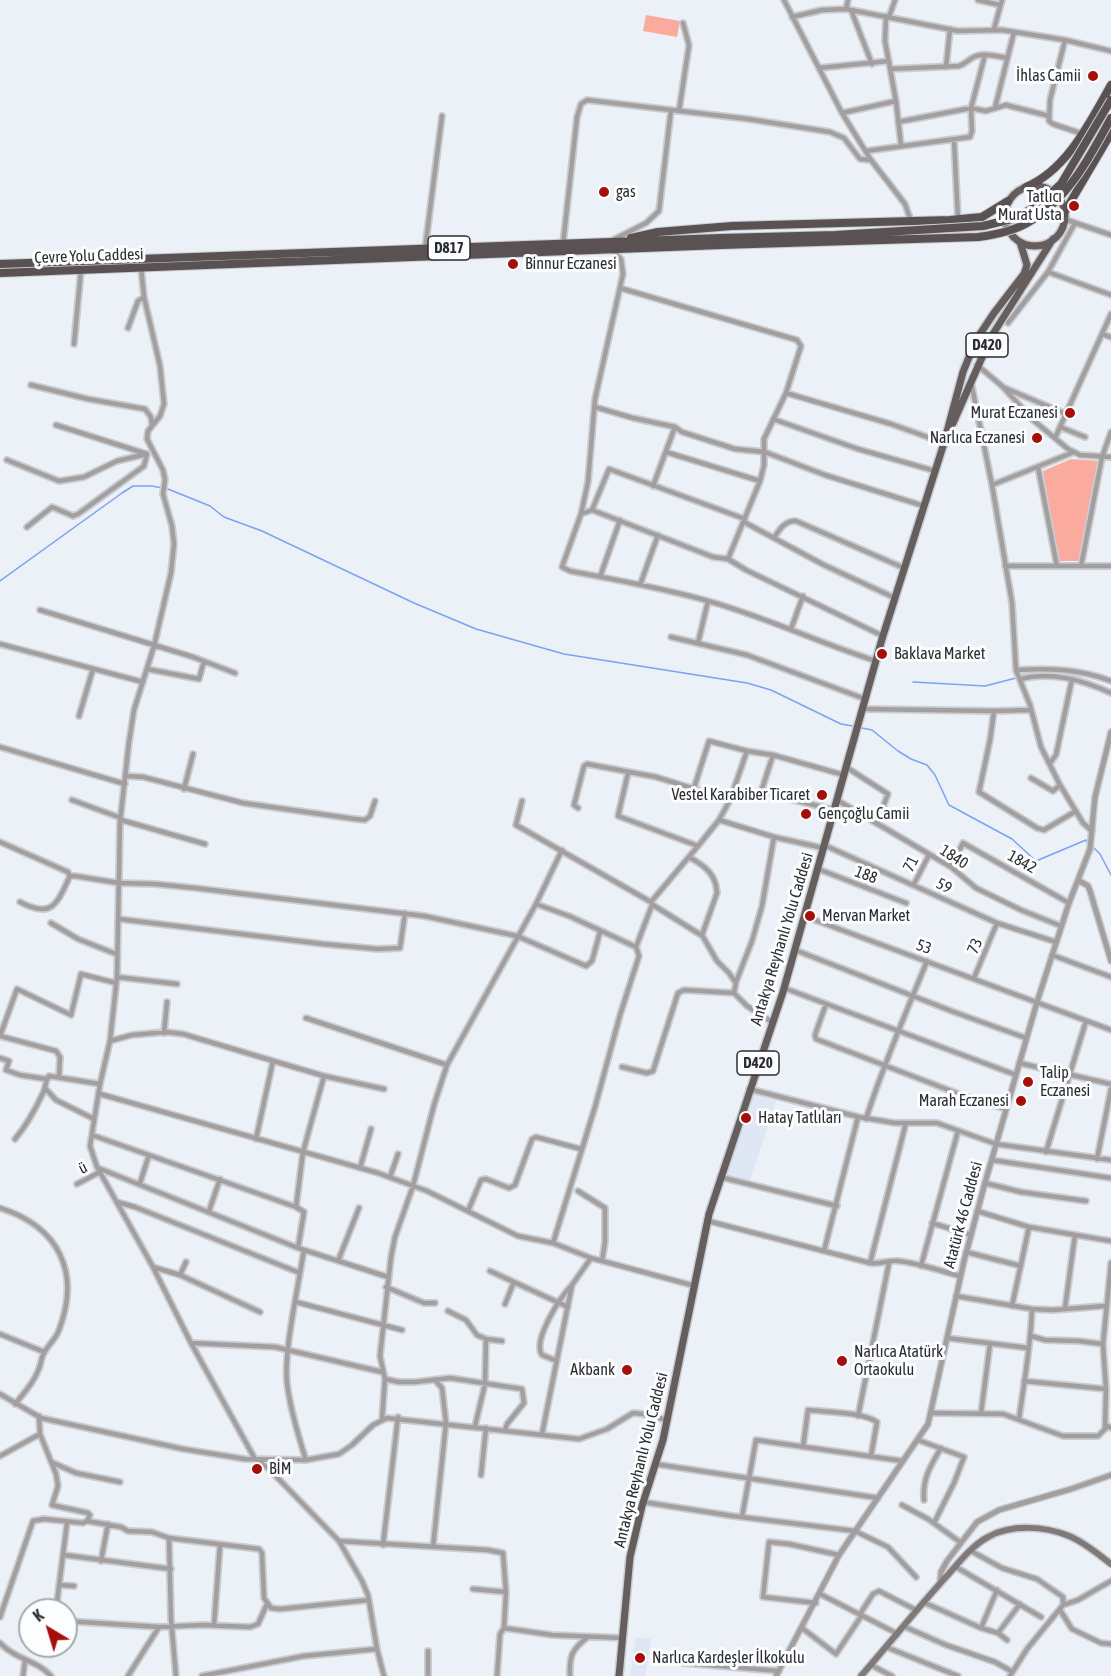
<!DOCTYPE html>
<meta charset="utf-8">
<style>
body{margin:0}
#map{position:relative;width:1111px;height:1676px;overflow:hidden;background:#ecf0f7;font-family:"Asap Condensed",sans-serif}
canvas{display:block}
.north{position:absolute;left:18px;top:1598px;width:60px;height:60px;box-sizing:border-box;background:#fcfdfe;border:2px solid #a9aaac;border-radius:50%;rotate:322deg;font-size:16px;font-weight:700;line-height:24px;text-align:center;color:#2c2d30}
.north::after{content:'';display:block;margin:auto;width:21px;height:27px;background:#a40f0a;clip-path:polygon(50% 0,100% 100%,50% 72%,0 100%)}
</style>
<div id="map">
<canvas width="1111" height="1676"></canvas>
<div class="north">K</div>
</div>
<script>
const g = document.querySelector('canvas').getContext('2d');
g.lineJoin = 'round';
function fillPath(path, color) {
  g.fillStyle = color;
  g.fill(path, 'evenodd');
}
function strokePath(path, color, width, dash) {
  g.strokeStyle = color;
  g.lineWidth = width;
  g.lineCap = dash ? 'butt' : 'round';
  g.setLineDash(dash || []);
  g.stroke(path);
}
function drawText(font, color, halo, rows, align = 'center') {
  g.font = font + ' "Asap Condensed",sans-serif';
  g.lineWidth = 6;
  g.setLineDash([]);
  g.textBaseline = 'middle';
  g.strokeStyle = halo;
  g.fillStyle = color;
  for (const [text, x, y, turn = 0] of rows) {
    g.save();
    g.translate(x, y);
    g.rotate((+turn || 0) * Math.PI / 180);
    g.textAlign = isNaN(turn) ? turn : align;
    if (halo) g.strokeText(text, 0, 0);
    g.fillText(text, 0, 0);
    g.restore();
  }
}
const built = new Path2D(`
 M752 1093 776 1101 750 1181 726 1174Z
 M636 1637 651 1639 645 1676H630Z`);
const green = new Path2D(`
 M646 15 680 21 677 37 643 31Z
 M1071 459 1100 461 1080 561H1058L1043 471Z`);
const stream = new Path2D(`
 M0 581 122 493 133 486H152L168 489 210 506 224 517 262 531 414 603 476 629 564 654 747 683 771 690 841 724 853 726
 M1023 675C1052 667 1085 678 1111 690
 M913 682 985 686 1016 678
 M862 728 872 730 898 751 911 759 927 765 935 775 949 805 1012 839 1036 861 1086 840 1088 843
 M1092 846 1100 854 1111 875`);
const minor = new Path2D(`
 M784 0 842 113 871 160 905 204 911 221
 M978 0 1000 5
 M846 9 848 0
 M851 10 872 64
 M886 16 885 41 896 101 901 145
 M792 17 822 10 846 9 958 31 1002 30 1065 40 1111 51
 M889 17 895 0
 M994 29 1002 0
 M1065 40 1050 100 1049 121 1053 124 1083 134
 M946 67 950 29
 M819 68 889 61
 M890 69 959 66C965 64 967 61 972 58 981 52 997 56 1007 58
 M995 108 1014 32
 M679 111 689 45 683 23
 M842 113 896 101
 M898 122 971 108 986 111 1006 105 1049 116
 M954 140 958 219
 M866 151 970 137 972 131 971 108 985 55
 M1064 219 1111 235
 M613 240 646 223 659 211 671 110
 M563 244 577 117 581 104 587 100 748 119 830 132 844 138 860 159 871 160
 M425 249 442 116
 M1048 272 1111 295
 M620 288 797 340 801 346 786 393
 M1008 323 1048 272 1075 223
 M128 328 138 301 144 297
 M1102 334 1111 337
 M74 344 81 270
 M977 365 1002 386 1033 420 1068 449 1080 455 1111 457
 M971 382 992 485 1012 603 1016 670 1030 705 1041 747 1060 785 1083 823 1092 831
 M31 385 88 399 145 409 151 417 152 424
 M1005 388 1066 414
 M595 407 633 418 675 427
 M773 419 858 449 935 471
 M1060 427 1085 437
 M1055 438 1111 314
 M666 452 760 481
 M7 460 59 481 84 477 117 461 147 454
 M1038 467 1057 566
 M992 485 1074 452
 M653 486 675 427 682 432 735 449 765 452 825 475 924 506
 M592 510 609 469 745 519
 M581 514 588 482 595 399 623 274 621 259 613 251
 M744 522 824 565 895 598
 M27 527 52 507 73 516 78 514 144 466 147 454 56 425
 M774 538C779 530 785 520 796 521L904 568
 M728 559 760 481 764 465V439L786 393 891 424 944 443
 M1005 566H1111
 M1081 566 1102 457 1111 432
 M600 577 620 520
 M640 585 658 535
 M40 610 193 657 235 673
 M791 629 803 596
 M671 637 747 655 865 699
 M698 643 708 601
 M0 644 143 682
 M876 661C819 643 766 617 708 601 663 588 616 580 570 571L562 567 581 514 592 510 713 557 728 559 746 570 883 636
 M147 669 199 679 204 661
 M1016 670C1049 668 1080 669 1111 681
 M1020 679C1051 671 1082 680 1111 693
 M863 709 994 711 1031 710
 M994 711 990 740 979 792 1037 828 1044 830 1076 811
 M79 716 93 669
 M0 747 125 784
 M773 755 762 789 782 797 834 810
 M1050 763 1056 755 1072 679
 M846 767 888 794 877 823
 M127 776 143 777 243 803 355 819 365 820 370 816 375 801
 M1031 778 1053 791 1060 785
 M694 788 709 741 747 751 773 755 844 775
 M184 789 193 754
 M72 800 121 818
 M730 800 747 751
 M837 800 951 867 976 888 1021 910 1061 926
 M522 801 516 825 651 902 698 846
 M578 808 574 805 584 766 587 764 656 777 730 800 719 820 698 846 618 816 628 773
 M121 820 205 844
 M719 820 774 837 823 848
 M0 842 68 872 70 876
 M824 845 997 923 1056 942
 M689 857C705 866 716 874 717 893L702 935 717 961 729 973 736 983 734 993 747 1006 772 1022
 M951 867 963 843 1069 903
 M818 869 906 903
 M914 884 929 855
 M20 902C52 919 57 904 70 876H75L119 883 155 884 195 888 424 916 517 936 586 966 592 961 600 932
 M653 905 701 935
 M804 916 1111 1030
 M119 919 323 944 378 949 400 948 405 913
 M51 923 78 939 116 954
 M636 947 652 905
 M795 950 954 1012 1026 1038
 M1052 955 1111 977
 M117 977 177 984
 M974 978 997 923
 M736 982 752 941 762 906 774 837
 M784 988 1016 1075
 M826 1004 815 1035 816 1039 959 1094 1006 1109
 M306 1018 447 1065 434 1105 413 1186 395 1237 391 1257 380 1356 385 1379 382 1419
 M164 1033 167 1002
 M110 1041 117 977 120 822 129 742 134 710 154 646 171 573 174 544 172 526 163 494 165 480 163 470 147 439 148 431 160 416 164 404 160 366 144 297 141 267
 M0 1058 9 1061 6 1070 20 1075 46 1079
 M1019 1063 1111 1084
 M447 1065 536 904
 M622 1067 647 1073 653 1071 678 993 684 990 734 993
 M59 1076 60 1057 56 1051 0 1036 17 989 71 1015 81 974 116 983
 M45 1088 56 1100 94 1119
 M749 1089 859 1117 895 1123H937L996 1144 1111 1160
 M100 1094 378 1173 427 1191 518 1236 553 1243 591 1258 572 1285 542 1434
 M866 1119C883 1065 906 1013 927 961
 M92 1135 296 1207 303 1152 324 1076
 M15 1139C27 1125 35 1110 43 1093 46 1087 45 1081 49 1076L100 1084
 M256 1139 273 1061
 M1046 1152 1086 1021
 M1097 1159 1111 1089
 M992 1160 1111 1178
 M98 1168 298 1248
 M360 1168 371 1129
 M390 1177 398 1154
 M720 1177 837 1206
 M140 1183 149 1155
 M985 1183 1021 1192 1086 1201
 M77 1184 100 1172
 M578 1191 605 1208V1242L602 1261
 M117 1202 135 1207 300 1273C295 1303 284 1354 287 1383 290 1409 298 1435 306 1460
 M296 1207 304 1212 298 1248 388 1277
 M0 1208C59 1227 81 1272 59 1330 56 1339 48 1345 44 1353 41 1358 41 1365 38 1371 33 1384 24 1393 15 1404
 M209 1211 220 1179
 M468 1211 481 1180 486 1179 509 1188 515 1185 532 1139 536 1137 581 1149
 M977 1211 1029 1227 1111 1241
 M708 1221 870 1263C881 1264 889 1260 898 1261 919 1263 940 1271 960 1276
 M932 1223 971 1235
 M553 1243 595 1107 620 1015 639 956 636 947 569 916 536 904 562 850
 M824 1251 858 1117
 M966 1252 1021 1266
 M591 1258 695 1286
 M338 1261 359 1208
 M870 1263 906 1123
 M921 1266 958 1131
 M153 1267 180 1275 260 1312
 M490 1271 568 1307
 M300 1273 304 1250
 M180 1275 186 1262
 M386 1287 424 1303H435
 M956 1296 1032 1309 1053 1310 1105 1306
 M296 1302 402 1330
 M505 1304 514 1282
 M1012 1306 1029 1227
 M1065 1308 1075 1235
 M448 1311 466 1320 477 1335 486 1339 502 1341
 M0 1334 44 1352
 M1031 1336 1045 1340 1078 1341 1103 1344
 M947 1338 1028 1348
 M191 1343 275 1347 382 1372
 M557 1361 542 1355C532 1340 561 1296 572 1285
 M385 1379 399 1382H415L450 1378 522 1389 524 1403 507 1424 505 1430
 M1024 1381 1106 1389
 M0 1394 41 1418 183 1449 245 1459 306 1460 339 1454 352 1445 373 1425 387 1418 579 1439 607 1429 633 1413 643 1414 667 1420
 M931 1413 1003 1414 1063 1436H1098L1108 1426 1111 1428
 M981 1413 990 1344
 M39 1416 40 1434 56 1474 58 1486 52 1505 88 1513 90 1515 87 1521
 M858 1416 889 1263
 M1019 1419C1024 1382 1031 1345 1032 1309
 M475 1426 485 1384 486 1339
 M1105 1429 1106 1389 1103 1344 1111 1263
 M918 1440 964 1457 954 1483 934 1523
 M803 1447 808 1410C826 1412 863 1412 877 1422L871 1456
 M0 1456 40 1434
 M51 1462 76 1473 120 1482
 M655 1464 878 1498
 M481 1475 486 1428
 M924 1500C922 1479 931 1465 941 1448
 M643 1502 733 1516 855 1531 888 1547 916 1577
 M902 1505 928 1519 960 1542
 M742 1517 756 1440 903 1461
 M169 1538 259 1549 262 1553 264 1598 271 1608 280 1609 369 1600
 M339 1541 488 1550 503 1553 506 1592 504 1628 500 1634 497 1676
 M383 1545 398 1417
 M433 1547 446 1423 442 1388 435 1380
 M971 1551 1002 1568 1037 1579 1063 1597V1605L1027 1649 1010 1676
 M64 1555 171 1569
 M101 1561 108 1524
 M956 1567 1041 1617
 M59 1585 74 1586
 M473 1589 506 1592
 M820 1594 898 1634
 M923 1602 981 1628 998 1633 1007 1640
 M816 1603 763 1597 769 1542 789 1544 839 1555
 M1063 1605 1078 1600 1111 1581
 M56 1610 67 1523
 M1060 1610 1072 1629 1101 1643 1111 1644
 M860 1614 873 1594 879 1591 916 1610
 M0 1617 33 1521 44 1519 83 1523 87 1521 121 1527 128 1531 152 1532 169 1538 171 1619 176 1676
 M66 1621 159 1627 203 1625 250 1627 258 1624 267 1604
 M214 1625 220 1545
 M903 1626 946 1645 995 1662 1011 1671
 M504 1628 552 1635 623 1638
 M802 1628 836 1654 862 1615
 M981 1628 997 1590
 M998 1633 1020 1604
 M0 1643C16 1660 37 1660 51 1676
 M886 1647 958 1676
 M428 1651V1676
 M684 1663 779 1671
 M871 1665 892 1676
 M23 1676 25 1661
 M128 1676 159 1627
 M202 1676 304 1656 377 1649
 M384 1676 377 1649 368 1595 362 1581 339 1541 268 1468 255 1459 191 1343 153 1267 97 1167 90 1146 100 1084 110 1041 132 1035 166 1032 183 1034 324 1076 384 1089
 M570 1676C569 1656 572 1649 588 1637`);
const tertiary = new Path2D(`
 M1078 880 1088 886 1090 891 1111 961
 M940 1584 941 1572 947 1561 977 1522 999 1510 1071 1489 1111 1475
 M776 1676 839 1555 928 1424 964 1261 985 1183 1037 1002 1069 903 1090 849 1095 797 1111 732`);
const secondary = new Path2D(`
 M861 1676C889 1644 916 1610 945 1578 958 1564 971 1546 988 1537 1011 1524 1045 1526 1069 1536 1084 1542 1098 1554 1111 1564`);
const primary = new Path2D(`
 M1005 216a30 30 0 1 1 60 0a30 30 0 1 1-60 0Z
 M953 423 991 337 1053 239
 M619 1676 630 1557 642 1506 663 1440 709 1214 783 992 882 639 944 443 963 372 976 340 994 313 1024 274 1027 265 1020 242`);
const trunk = new Path2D(`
 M1026 187C1067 170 1090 122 1111 85
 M1064 213 1111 133
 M631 238 658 232 732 226 950 220 982 217 1008 201
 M0 264 721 238
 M0 273 721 245`);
const trunkBridge = new Path2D(`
 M721 238 836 235 983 226 1016 218 1038 205 1061 184 1111 100
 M721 245 978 237C994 235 1013 231 1027 223 1067 201 1090 157 1111 118`);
const markers = [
 [1093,76,6,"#a40f0a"],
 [604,192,6,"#a40f0a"],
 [1074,206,6,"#a40f0a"],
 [513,264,6,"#a40f0a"],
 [1070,413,6,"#a40f0a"],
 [1037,438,6,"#a40f0a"],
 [882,654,6,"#a40f0a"],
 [822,795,6,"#a40f0a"],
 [806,814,6,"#a40f0a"],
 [810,916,6,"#a40f0a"],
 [1028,1082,6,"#a40f0a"],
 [1021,1101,6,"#a40f0a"],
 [746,1118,6,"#a40f0a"],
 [842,1361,6,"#a40f0a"],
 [627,1370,6,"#a40f0a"],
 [257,1469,6,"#a40f0a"],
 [640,1658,6,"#a40f0a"]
];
const shields = [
 [449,248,42],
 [987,345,42],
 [758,1063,42]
];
const shieldNames = [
 ["D817",449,248],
 ["D420",987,345],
 ["D420",758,1063]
];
const poiNames = [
 ["İhlas Camii",1081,76,"right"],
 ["gas",616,192],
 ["Tatlıcı",1062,197,"right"],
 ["Murat Usta",1062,215,"right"],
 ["Binnur Eczanesi",525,264],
 ["Murat Eczanesi",1058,413,"right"],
 ["Narlıca Eczanesi",1025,438,"right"],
 ["Baklava Market",894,654],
 ["Vestel Karabiber Ticaret",810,795,"right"],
 ["Gençoğlu Camii",818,814],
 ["Mervan Market",822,916],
 ["Talip",1040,1073],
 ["Eczanesi",1040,1091],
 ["Marah Eczanesi",1009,1101,"right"],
 ["Hatay Tatlıları",758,1118],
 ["Narlıca Atatürk",854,1352],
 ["Ortaokulu",854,1370],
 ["Akbank",615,1370,"right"],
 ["BİM",269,1469],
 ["Narlıca Kardeşler İlkokulu",652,1658]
];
const streetNames = [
 ["Çevre Yolu Caddesi",89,256,-2],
 ["1840",954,857,33],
 ["1842",1022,862,29],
 ["71",911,864,-63],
 ["188",866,875,21],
 ["59",944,886,27],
 ["Antakya Reyhanlı Yolu Caddesi",782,939,-73],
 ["73",975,946,-67],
 ["53",924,947,19],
 ["ü",83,1168,-27],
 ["Atatürk 46 Caddesi",963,1215,-75],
 ["Antakya Reyhanlı Yolu Caddesi",641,1460,-76]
];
fillPath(built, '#dfe7f5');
fillPath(green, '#faab9e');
strokePath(stream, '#7ca2f3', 1.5);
strokePath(minor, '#c9cdd3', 8);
strokePath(tertiary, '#c9cdd3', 8);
strokePath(secondary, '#c9cdd3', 9);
strokePath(primary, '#c9cdd3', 10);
strokePath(trunk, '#c9cdd3', 10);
strokePath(minor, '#a49f9f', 4.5);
strokePath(tertiary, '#a49f9f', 5);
strokePath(secondary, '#7f7978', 6);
strokePath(primary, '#655e5d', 7);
strokePath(trunk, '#5a5252', 8);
strokePath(trunkBridge, '#c9cdd3', 10, []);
strokePath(trunkBridge, '#5a5252', 8);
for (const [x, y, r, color] of markers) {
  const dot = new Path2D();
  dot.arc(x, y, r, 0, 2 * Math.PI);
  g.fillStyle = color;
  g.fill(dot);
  strokePath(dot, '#fcfdfe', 2);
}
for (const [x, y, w] of shields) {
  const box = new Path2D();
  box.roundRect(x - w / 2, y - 12, w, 24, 4.5);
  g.fillStyle = '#fcfdfe';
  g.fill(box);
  strokePath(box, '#2c2d30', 1.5);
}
drawText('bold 15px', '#2c2d30', null, shieldNames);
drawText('16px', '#2c2d30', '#fcfdfe', poiNames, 'left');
drawText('16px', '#2c2d30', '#fcfdfe', streetNames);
</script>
